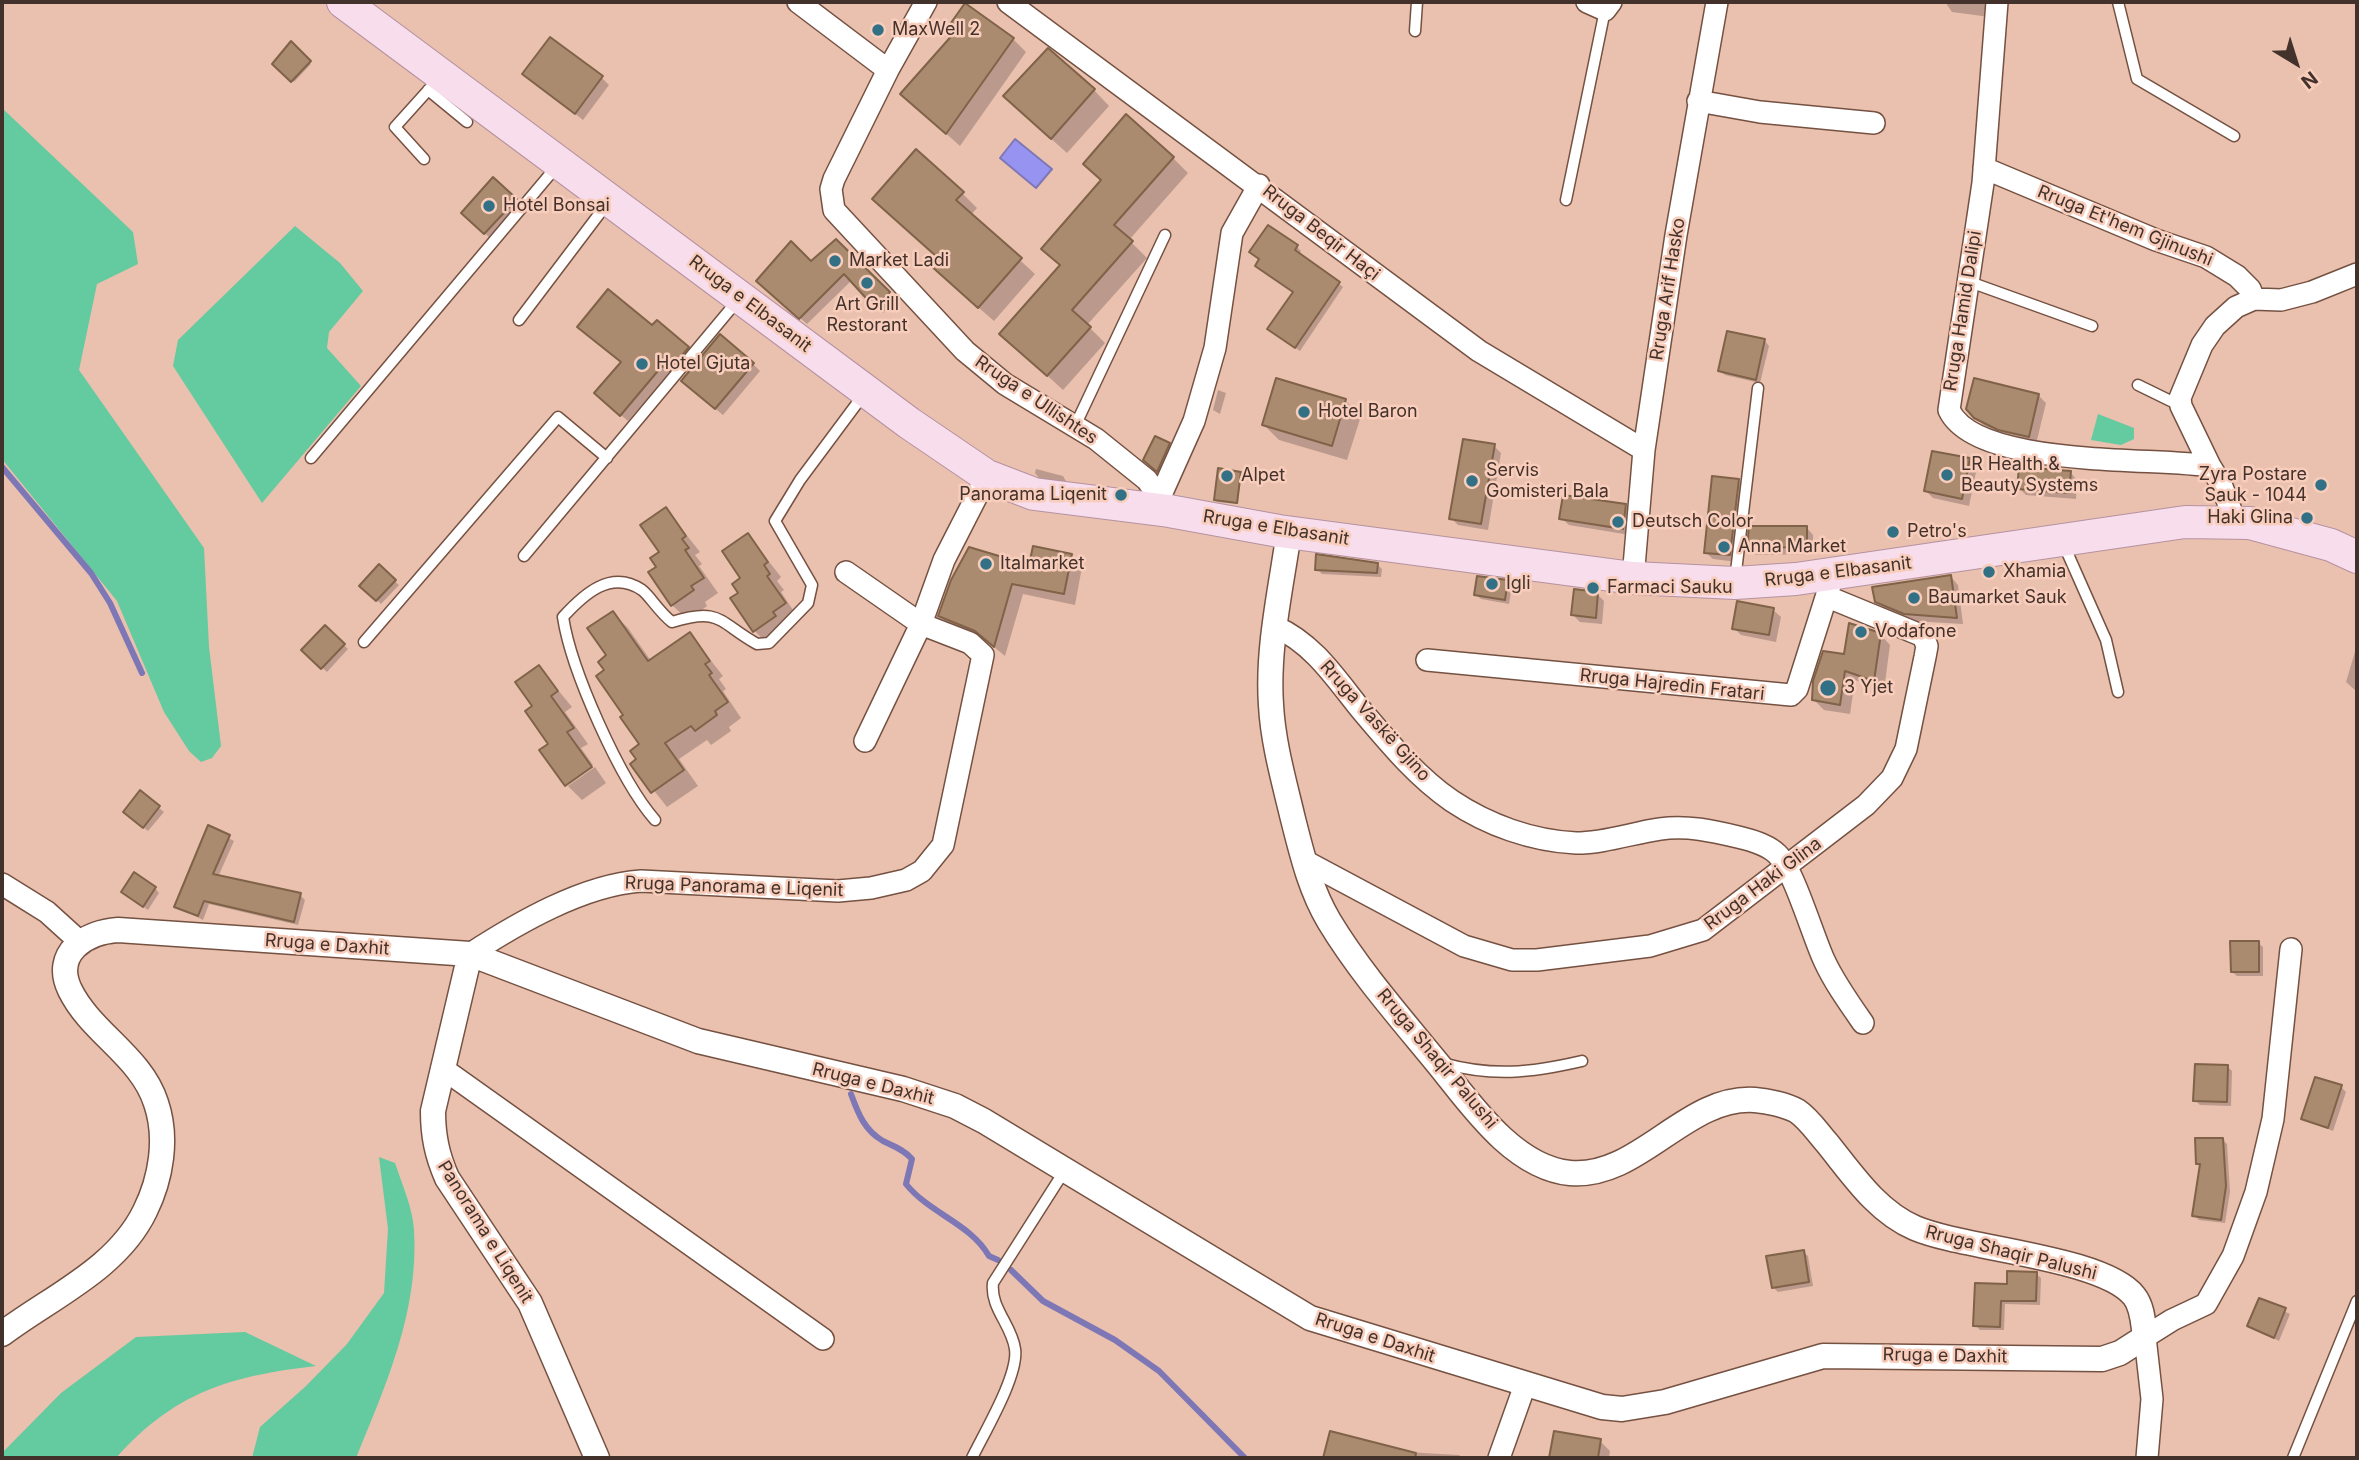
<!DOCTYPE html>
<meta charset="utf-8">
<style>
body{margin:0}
#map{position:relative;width:2359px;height:1460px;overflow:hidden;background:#eac0af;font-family:Inter,sans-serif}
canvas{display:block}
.frame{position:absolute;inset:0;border:4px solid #43322b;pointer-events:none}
.north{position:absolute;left:2261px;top:28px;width:70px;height:70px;-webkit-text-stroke:5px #f8cdbb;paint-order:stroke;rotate:142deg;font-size:19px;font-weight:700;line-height:28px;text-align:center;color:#43322b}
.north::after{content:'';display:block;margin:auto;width:24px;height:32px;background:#43322b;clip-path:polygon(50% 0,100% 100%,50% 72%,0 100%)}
</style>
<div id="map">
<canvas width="2359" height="1460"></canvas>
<div class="frame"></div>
<div class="north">N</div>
</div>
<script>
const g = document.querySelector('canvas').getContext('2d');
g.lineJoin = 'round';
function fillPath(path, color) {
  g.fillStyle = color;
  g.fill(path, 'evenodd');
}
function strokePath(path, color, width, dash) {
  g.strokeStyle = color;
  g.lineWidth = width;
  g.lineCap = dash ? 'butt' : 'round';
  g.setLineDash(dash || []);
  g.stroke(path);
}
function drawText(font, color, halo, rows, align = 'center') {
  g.font = font + ' Inter,sans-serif';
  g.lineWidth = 5;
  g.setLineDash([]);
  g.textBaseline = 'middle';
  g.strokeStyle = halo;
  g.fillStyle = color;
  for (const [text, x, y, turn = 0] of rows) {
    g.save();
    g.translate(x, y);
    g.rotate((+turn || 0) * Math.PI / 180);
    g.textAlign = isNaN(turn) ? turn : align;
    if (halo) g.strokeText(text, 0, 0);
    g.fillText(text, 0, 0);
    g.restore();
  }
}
const green = new Path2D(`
 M2 108 133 232 138 264 97 284 79 370 204 548 209 647 221 746 212 758 201 762 189 751 164 712 117 601 2 459Z
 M295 226 340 263 363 291 329 332 327 348 361 386 262 503 173 366 178 340Z
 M2098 414 2134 428V439L2121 445 2091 440Z
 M379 1157 395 1163C402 1184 413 1209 414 1230 419 1311 386 1385 356 1458H252L260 1427 306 1386 347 1344 384 1293 388 1229Z
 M245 1332 316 1366C230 1376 175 1392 116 1458H2V1453L61 1393 136 1337Z`);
const water = new Path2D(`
 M1015 139 1052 169 1036 188 1000 158Z`);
const shadow = new Path2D(`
 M1945 2H1993L1990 17 1952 12Z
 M1013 39 1026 52 960 146 915 106Z
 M291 44 311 64 294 82 274 63Z
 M525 74 602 78 609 85 583 120Z
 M1094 90 1109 106 1067 153 1020 111Z
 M1173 158 1188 173 1129 240 1147 258 1087 325 1105 343 1063 390 1002 334Z
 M493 180 520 205 490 238 463 213Z
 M962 193 977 208 971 215 1035 274 994 321 947 280 939 258 889 214Z
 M836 241 896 300 883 313 852 280 807 324 765 288 811 264Z
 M1297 247 1301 251 1299 255 1343 287 1300 351 1274 333 1294 293 1261 260Z
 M653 328 695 355 677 377 671 372 628 421 604 401Z
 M1765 341 1769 346 1760 383 1725 375 1720 371Z
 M753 364 760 371 723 415 690 388Z
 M1218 390 1226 393 1220 414 1213 410Z
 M2039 396 2046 403 2036 444 2007 436 1983 425 1968 409Z
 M1345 400 1361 416 1347 460 1279 440 1264 425Z
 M1169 444 1173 449 1162 474 1149 464Z
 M1494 446 1501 453 1488 530 1458 525 1451 518Z
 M1969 460 1977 467 1969 506 1933 498 1926 491Z
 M1036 469 1063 476 1067 483 1039 478 1035 473Z
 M2070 472 2077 480 2076 499 2026 495 2019 488Z
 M1241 473 1238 504 1217 502 1216 500Z
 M1738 481 1746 488 1737 562 1713 559 1705 552Z
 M1625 506 1633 513 1630 535 1569 525 1561 518Z
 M666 509 700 552 695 555 702 564 699 566 718 593 705 602 707 606 688 620 672 605 658 567Z
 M1806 527 1813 535V554L1756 555 1749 548Z
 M748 535 781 577 777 581 784 590 781 592 799 619 787 628 789 632 769 646 754 630 740 593Z
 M1071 556 1082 567 1075 605 1023 594 1005 656 988 642 951 627 940 616 1031 567Z
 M1377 564 1382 569 1381 577 1322 574 1317 569Z
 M379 567 399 585 381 604 362 586Z
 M1951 577 1958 585 1963 624 1913 621 1885 609 1877 601Z
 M1507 582 1512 586 1509 604 1481 599 1476 595Z
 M1597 594 1604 601 1602 624 1580 622 1573 615Z
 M1773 610 1781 617 1776 642 1741 635 1734 628Z
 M613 613 628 628 651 661 690 634 723 676 719 679 726 689 723 691 741 718 729 727 731 731 711 745 707 740 679 759 698 786 667 807 633 764 639 760 641 745 606 671Z
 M325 627 348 649 327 672 303 650Z
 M1880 634 1890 645 1884 690 1855 680 1850 714 1824 710 1814 700 1845 656Z
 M2357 645V692L2346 682Z
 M539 667 572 707 565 712 588 744 581 748 593 765 567 783 534 706Z
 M595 767 606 783 582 800 568 786Z
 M140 793 164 812 148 831 130 817Z
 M209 828 234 841 218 877 300 895 305 900 298 925 209 904 203 920 176 906Z
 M155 888 159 893 148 910 128 896Z
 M2258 943 2263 947V976H2237L2232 972Z
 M2228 1067 2232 1071 2231 1106 2200 1105 2195 1100Z
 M2341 1087 2346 1092 2333 1131 2303 1119Z
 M2222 1139 2227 1144 2230 1192 2225 1223 2199 1220 2194 1215 2201 1166 2198 1163Z
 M1803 1252 1808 1256 1813 1286 1778 1292 1773 1287Z
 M2036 1274 2041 1278 2040 1305 2005 1304 2004 1330H1980L1975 1325 2009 1286Z
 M2260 1300 2290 1314 2279 1341 2249 1326Z
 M1331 1433 1406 1452 1459 1455 1463 1458H1325Z
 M1555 1433 1600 1441 1610 1451 1609 1458H1551Z`);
const stream = new Path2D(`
 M2 467 91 573 110 603 142 673
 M851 1094C858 1113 864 1130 883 1141 893 1146 903 1149 912 1159L906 1184C930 1214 970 1223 989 1256L998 1260
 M1011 1270 1043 1301 1115 1340 1159 1371 1245 1458`);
const building = new Path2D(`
 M965 3 1014 38 946 134 900 94 955 32 948 27Z
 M550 37 603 76 575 114 522 74Z
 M291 41 311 61 291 82 272 64Z
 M1048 48 1095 89 1051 139 1003 96Z
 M1126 114 1174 157 1114 225 1133 241 1072 310 1091 327 1047 376 999 334 1060 265 1041 249 1101 180 1083 164Z
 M916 149 964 192 956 200 1022 258 978 308 930 265 937 257 872 199Z
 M493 177 517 199 484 234 461 213Z
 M1268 225 1298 245 1295 250 1340 282 1295 348 1267 329 1293 292 1255 266 1259 259 1249 252Z
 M836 239 890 292 875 308 844 274 799 319 756 281 791 241 811 261Z
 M608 289 652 325 657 320 689 347 669 371 662 366 620 416 594 393 621 362 577 327Z
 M1727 331 1765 339 1756 380 1718 371Z
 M720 334 754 363 715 409 681 381Z
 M1276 378 1346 399 1332 446 1262 425Z
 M1974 378 2039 394 2029 437 1998 430 1974 418 1966 409Z
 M1155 436 1170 443 1157 472 1143 460Z
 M1463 439 1495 444 1481 524 1449 519Z
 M1932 451 1970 458 1962 499 1924 491Z
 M2019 467 2071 471 2069 493 2017 489Z
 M1218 468 1241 472 1237 503 1214 500Z
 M1712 476 1739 479 1730 555 1704 553Z
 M1563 495 1626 504 1623 529 1559 519Z
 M666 507 686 536 682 539 689 548 685 550 704 578 691 586 694 590 671 606 648 572 656 567 650 558 659 552 640 525Z
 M1749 526H1807V547L1747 548Z
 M748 533 768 562 764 565 770 574 767 576 786 603 773 612 776 616 753 632 730 598 738 593 732 584 740 578 722 551Z
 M1033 546 1072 554 1064 594 1012 584 994 647 975 631 938 616 951 580 969 547 1029 565Z
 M1316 554 1378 563 1377 573 1315 570Z
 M379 564 396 580 376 601 359 586Z
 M1951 575 1957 618 1904 614 1875 602 1872 587Z
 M1477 576 1508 580 1505 600 1474 595Z
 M1574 589 1598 592 1596 618 1571 615Z
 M1737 601 1774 608 1769 635 1732 629Z
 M613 611 648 661 690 632 710 661 705 664 712 673 709 675 728 702 715 711 717 715 695 731 691 726 665 743 684 770 651 793 630 764 636 759 630 751 639 744 620 717 623 715 596 676 604 670 598 662 606 655 587 628Z
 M1849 623 1881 633 1874 681 1845 671 1840 705 1812 700 1813 681 1823 651 1844 654Z
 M325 625 345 644 321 669 301 650Z
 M539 665 558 691 551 696 574 728 567 732 592 767 565 786 539 750 548 744 525 711 532 706 515 682Z
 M140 790 160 806 143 828 123 812Z
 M208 825 230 835 213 874 301 893 294 922 204 901 198 916 174 907Z
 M134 872 156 887 143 907 121 892Z
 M2230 941H2259V972H2231Z
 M2195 1064 2228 1065 2227 1102 2193 1101Z
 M2315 1077 2342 1085 2328 1128 2301 1119Z
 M2195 1138H2223L2226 1186 2221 1220 2192 1216 2200 1164H2196Z
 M1804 1250 1809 1282 1772 1288 1766 1256Z
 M2007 1271 2037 1272 2036 1301H2001L2000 1327 1973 1326 1975 1283 2007 1284Z
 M2259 1298 2286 1308 2274 1338 2247 1326Z
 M1330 1431 1416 1453 1415 1458H1323Z
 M1554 1431 1601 1439 1598 1458H1549Z`);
const service = new Path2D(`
 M2118 2 2137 79 2234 136
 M1415 31 1417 2
 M428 90 467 122
 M424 159 395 127 440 77
 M1566 200 1605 10
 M1967 281 2092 326
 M519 320 609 201
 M2138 385 2181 406
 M1075 426 1165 235
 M311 458 557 166
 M2063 543 2106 640 2118 692
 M524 556 738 300
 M1735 580 1758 388
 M364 642 558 417 607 458
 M655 820C620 780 571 670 563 617 584 594 611 569 642 590 650 596 659 612 672 622 721 607 718 622 757 644L769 643 808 603 812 585 775 521 800 480 864 394
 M1442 1063C1493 1077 1530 1073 1582 1061
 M972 1458C984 1433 1019 1375 1015 1349 1012 1325 990 1308 993 1283L1065 1170
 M2293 1458 2357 1301`);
const minor = new Path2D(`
 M798 2 888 70
 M926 2 888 70 834 179 831 189 834 210 965 351 1005 384 1096 439 1147 480 1169 511
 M1008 2 1479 351 1644 450
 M1587 2 1605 10 1611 2
 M1997 2 1983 183 1949 410C1976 468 2152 457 2210 466L2221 484 2235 521
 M1698 101 1760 112 1874 123
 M1984 168 2156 240 2206 257 2237 276 2250 289 2254 299
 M2210 466 2181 406 2180 398 2202 345 2215 326 2236 307 2254 299 2281 300 2312 292 2357 274
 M1160 497 1194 421 1215 348 1232 233 1259 185
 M1633 578 1644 450 1676 235 1717 2
 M1276 627C1314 644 1336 679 1362 711 1389 743 1417 777 1452 801 1488 825 1532 841 1576 843 1605 843 1632 833 1660 829 1687 825 1713 831 1738 837 1751 840 1768 845 1777 854 1794 870 1812 934 1824 960 1834 982 1849 1003 1863 1023
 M1427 660 1791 695 1797 689 1830 585
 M865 741 921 624 944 560 987 476
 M1303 860 1464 946 1512 960H1537L1650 946 1703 930 1866 805 1892 778 1906 749 1925 657 1927 646 1923 636 1828 597
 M2 884 47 912 79 941
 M470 954C518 923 583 885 641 881L838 891 871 888 906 880 922 871 943 845 983 655 970 643 921 624 846 572
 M442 1068 823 1339
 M1499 1458 1525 1385
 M2147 1458 2152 1399 2145 1337 2172 1320 2206 1304 2233 1256 2256 1192 2273 1119 2291 949`);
const tertiary = new Path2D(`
 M470 954 433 1111C433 1136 437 1155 447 1178L530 1303 597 1458
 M2 1334C51 1297 117 1269 145 1211 161 1179 168 1138 156 1103 141 1056 91 1033 70 990 52 953 86 932 118 930L470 954 698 1041 903 1089 955 1106 984 1121 1310 1318 1602 1407 1622 1409 1665 1402 1823 1356 2102 1359 2120 1353 2145 1337C2143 1324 2143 1307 2134 1296 2103 1257 1964 1249 1915 1228 1877 1212 1852 1174 1827 1143 1818 1133 1809 1119 1797 1111 1786 1105 1768 1101 1755 1100 1686 1095 1639 1179 1570 1173 1516 1168 1474 1109 1443 1070 1404 1022 1361 974 1329 921 1310 889 1302 854 1293 819 1284 781 1273 743 1271 705 1267 648 1281 588 1289 532`);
const primary = new Path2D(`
 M343 2 909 423 987 476 1034 494 1169 511 1279 531 1633 578 1735 583 1796 579 2185 522 2250 523 2331 545 2357 557`);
const markers = [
 [878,30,7,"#327086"],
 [489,206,7,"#327086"],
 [835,261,7,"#327086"],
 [867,283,7,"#327086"],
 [642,364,7,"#327086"],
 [1304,412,7,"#327086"],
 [1947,475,7,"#327086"],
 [1227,476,7,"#327086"],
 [1472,481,7,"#327086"],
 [2321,485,7,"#327086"],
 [1121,495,7,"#327086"],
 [2307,518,7,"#327086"],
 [1618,522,7,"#327086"],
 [1893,532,7,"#327086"],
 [1724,547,7,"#327086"],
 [986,564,7,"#327086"],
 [1989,572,7,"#327086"],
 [1492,584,7,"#327086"],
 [1593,588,7,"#327086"],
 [1914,598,7,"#327086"],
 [1861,632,7,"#327086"],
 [1828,688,9,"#327086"]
];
const poiNames = [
 ["MaxWell 2",892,30],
 ["Hotel Bonsai",503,206],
 ["Market Ladi",849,261],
 ["Art Grill",867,305,"center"],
 ["Restorant",867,326,"center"],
 ["Hotel Gjuta",656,364],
 ["Hotel Baron",1318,412],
 ["LR Health &",1961,465],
 ["Beauty Systems",1961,486],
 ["Servis",1486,471],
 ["Gomisteri Bala",1486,492],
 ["Zyra Postare",2307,475,"right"],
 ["Sauk - 1044",2307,496,"right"],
 ["Alpet",1241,476],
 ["Panorama Liqenit",1107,495,"right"],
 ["Haki Glina",2293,518,"right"],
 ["Deutsch Color",1632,522],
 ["Petro's",1907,532],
 ["Anna Market",1738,547],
 ["Italmarket",1000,564],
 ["Xhamia",2003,572],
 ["Igli",1506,584],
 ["Farmaci Sauku",1607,588],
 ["Baumarket Sauk",1928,598],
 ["Vodafone",1875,632],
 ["3 Yjet",1844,688]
];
const streetNames = [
 ["Rruga Et'hem Gjinushi",2125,226,22],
 ["Rruga Beqir Haçi",1321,233,38],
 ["Rruga Arif Hasko",1668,289,-81],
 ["Rruga e Elbasanit",750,304,37],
 ["Rruga Hamid Dalipi",1963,311,-81],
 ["Rruga e Ullishtes",1036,400,34],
 ["Rruga e Elbasanit",1276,528,9],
 ["Rruga e Elbasanit",1838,572,-7],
 ["Rruga Hajredin Fratari",1672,685,6],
 ["Rruga Vaskë Gjino",1375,721,48],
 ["Rruga Haki Glina",1763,884,-37],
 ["Rruga Panorama e Liqenit",734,887,2],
 ["Rruga e Daxhit",327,945,4],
 ["Rruga Shaqir Palushi",1437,1059,50],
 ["Rruga e Daxhit",873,1084,14],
 ["Panorama e Liqenit",485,1232,58],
 ["Rruga Shaqir Palushi",2011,1253,14],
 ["Rruga e Daxhit",1375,1338,18],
 ["Rruga e Daxhit",1945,1356,1]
];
fillPath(green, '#64ca9f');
fillPath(water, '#9794f1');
strokePath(water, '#7e77b6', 2);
fillPath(shadow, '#0003');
strokePath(stream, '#7e77b6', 6);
fillPath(building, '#aa8b6f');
strokePath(building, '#7f6248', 2);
strokePath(service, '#755142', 13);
strokePath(minor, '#755142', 24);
strokePath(tertiary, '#755142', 27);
strokePath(primary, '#b592a0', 34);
strokePath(service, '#fff', 10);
strokePath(minor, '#fff', 21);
strokePath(tertiary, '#fff', 24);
strokePath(primary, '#f8ddec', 32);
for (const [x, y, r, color] of markers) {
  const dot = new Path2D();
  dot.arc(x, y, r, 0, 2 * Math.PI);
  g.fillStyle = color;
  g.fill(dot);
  strokePath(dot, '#f8cdbb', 2.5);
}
drawText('18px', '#43322b', '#f8cdbb', poiNames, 'left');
drawText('18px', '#43322b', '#f8cdbb', streetNames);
</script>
